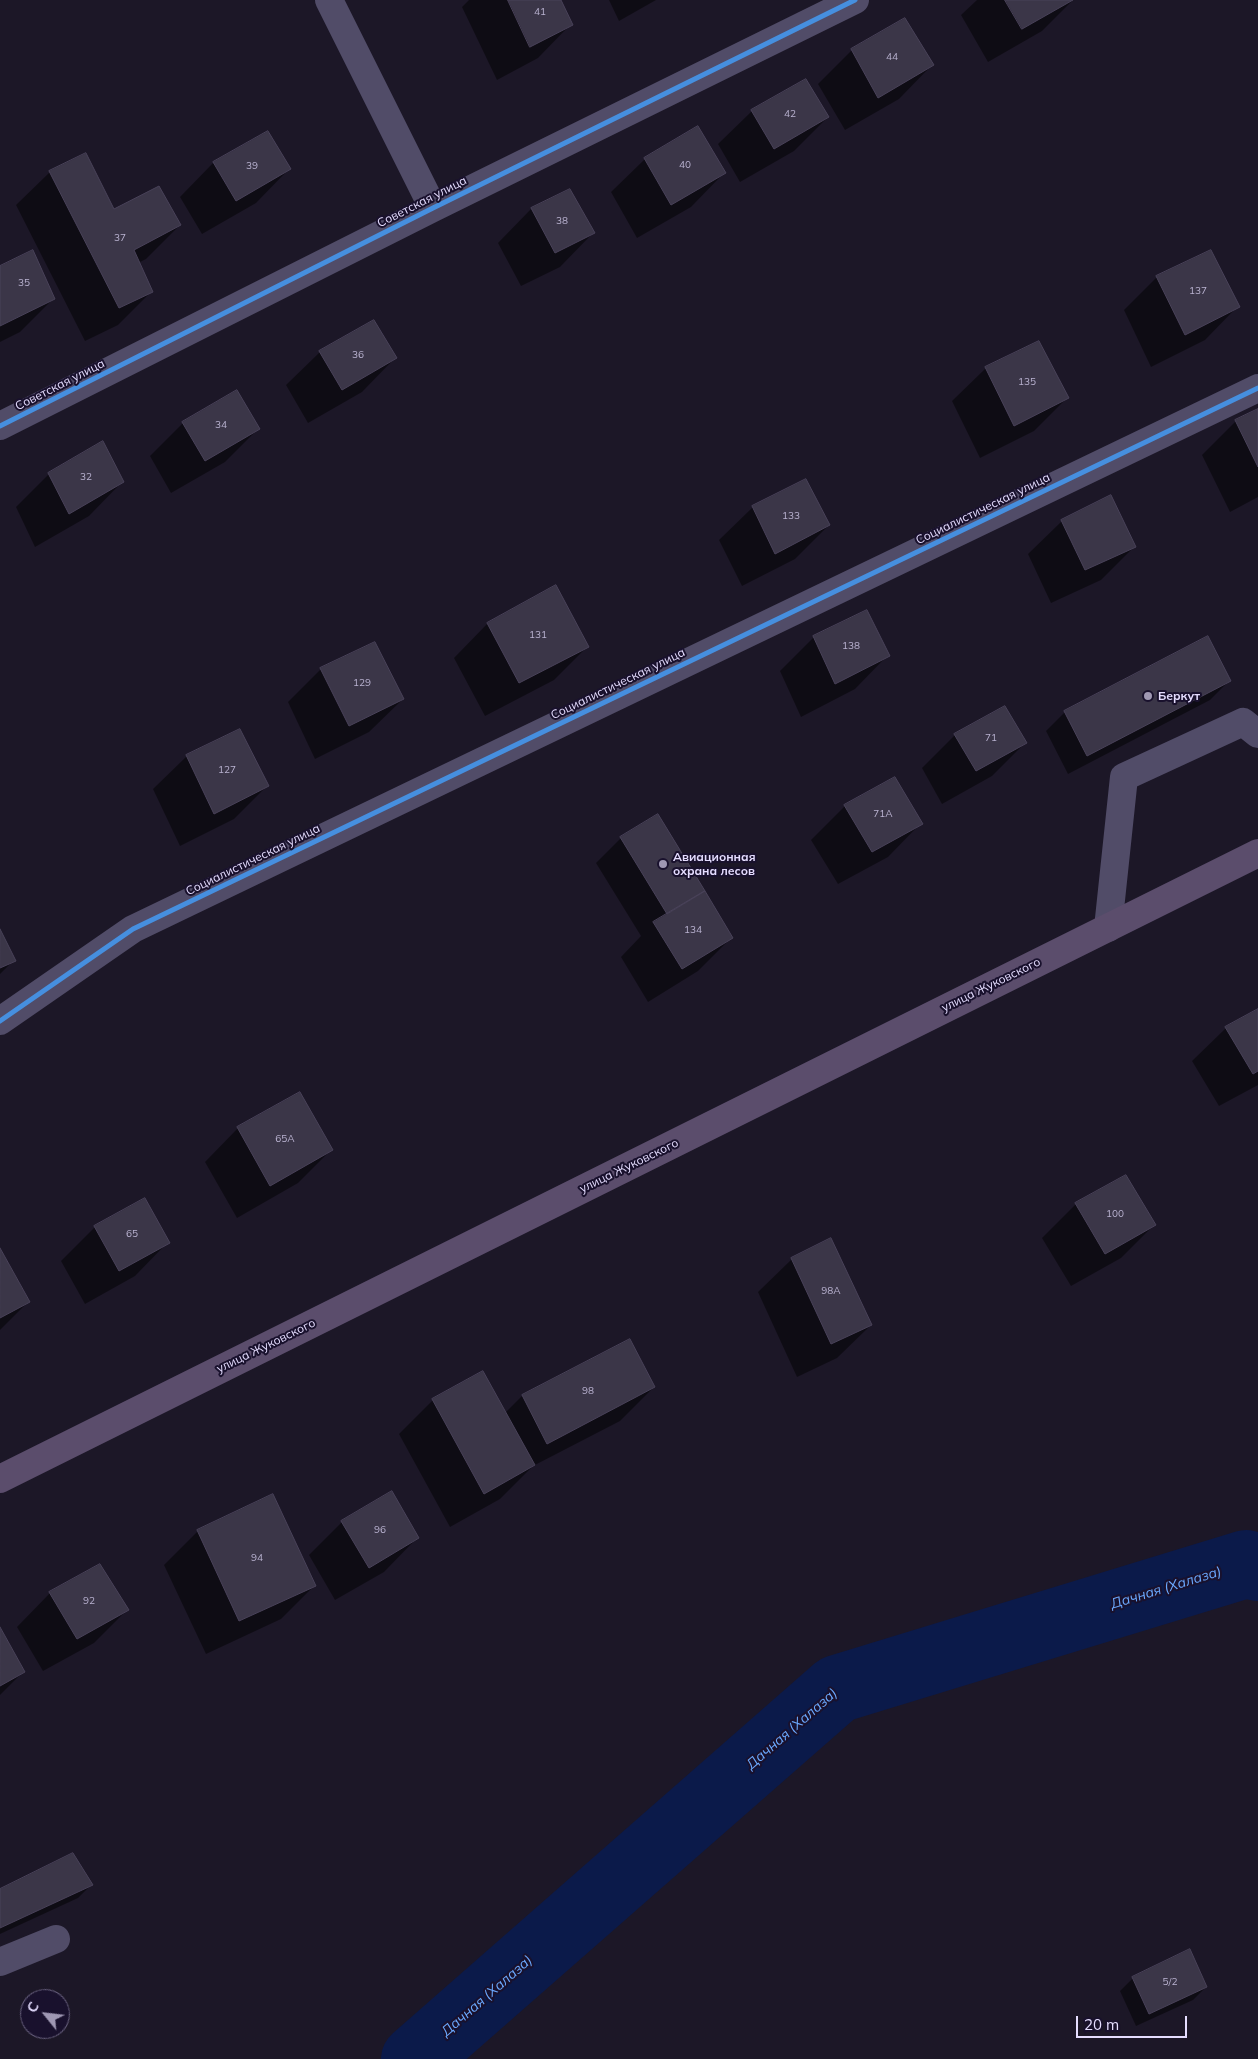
<!DOCTYPE html>
<meta charset="utf-8">
<style>
body{margin:0}
#map{position:relative;width:1258px;height:2059px;overflow:hidden;background:#1c1727;font-family:Mulish,sans-serif}
canvas{display:block}
.north{position:absolute;left:20px;top:1989px;width:50px;height:50px;box-sizing:border-box;background:#19112d;border:1px solid #6b6381;border-radius:50%;rotate:299deg;font-size:14px;font-weight:700;line-height:20px;text-align:center;color:#e5ddff}
.north::after{content:'';display:block;margin:auto;width:18px;height:22px;background:#9f98b3;clip-path:polygon(50% 0,100% 100%,50% 72%,0 100%)}
.scale{position:absolute;left:1076px;top:2016px;width:111px;height:22px;box-sizing:border-box;border:2px solid #e5ddff;border-top:0;padding-left:6px;font-size:15px;line-height:18px;white-space:nowrap;color:#e5ddff;-webkit-text-stroke:4px #19112d;paint-order:stroke}
</style>
<div id="map">
<canvas width="1258" height="2059"></canvas>
<div class="north">С</div>
<div class="scale">20 m</div>
</div>
<script>
const g = document.querySelector('canvas').getContext('2d');
g.lineJoin = 'round';
function fillPath(path, color) {
  g.fillStyle = color;
  g.fill(path, 'evenodd');
}
function strokePath(path, color, width, dash) {
  g.strokeStyle = color;
  g.lineWidth = width;
  g.lineCap = dash ? 'butt' : 'round';
  g.setLineDash(dash || []);
  g.stroke(path);
}
function drawText(font, color, halo, rows, align = 'center') {
  g.font = font + ' Mulish,sans-serif';
  g.lineWidth = 4;
  g.setLineDash([]);
  g.textBaseline = 'middle';
  g.strokeStyle = halo;
  g.fillStyle = color;
  for (const [text, x, y, turn = 0] of rows) {
    g.save();
    g.translate(x, y);
    g.rotate((+turn || 0) * Math.PI / 180);
    g.textAlign = isNaN(turn) ? turn : align;
    if (halo) g.strokeText(text, 0, 0);
    g.fillText(text, 0, 0);
    g.restore();
  }
}
const shadow = new Path2D(`
 M469 0H559L571 24 538 58 497 80 462 7Z
 M609 0H656L619 21Z
 M977 0H1073L1042 31 988 62 961 15Z
 M905 20 932 65 899 99 845 130 818 84 852 50Z
 M752 111 828 117 794 151 740 182 718 144Z
 M267 133 289 169 256 203 202 234 180 197 213 163Z
 M645 159 724 173 691 207 637 238 611 192Z
 M50 172 113 210 180 225 146 259 138 263 151 292 118 325 85 341 16 205Z
 M569 191 593 233 560 267 521 286 498 243 531 209Z
 M0 268 54 298 20 332 0 342Z
 M1157 277 1238 306 1205 340 1151 367 1124 310Z
 M320 352 395 358 362 392 308 423 286 385Z
 M986 368 1067 398 1034 431 980 458 952 401Z
 M1258 410V497L1230 512 1202 455 1236 421Z
 M183 423 258 429 225 462 171 493 150 456Z
 M49 474 122 482 89 516 35 547 16 507Z
 M753 507 829 525 795 559 742 586 719 540Z
 M1062 521 1134 547 1101 580 1051 603 1028 554Z
 M555 587 587 647 554 680 485 716 454 658 487 624Z
 M814 637 888 655 855 689 801 717 780 671Z
 M321 669 403 699 369 732 315 759 288 702Z
 M1229 681 1210 700 1068 774 1046 731 1065 712Z
 M955 735 1026 742 992 776 942 804 922 768Z
 M187 756 268 785 234 819 180 846 153 789Z
 M894 778 921 823 888 857 838 884 811 840 845 806Z
 M621 838 732 937 698 971 648 1002 621 957 641 936 596 863Z
 M0 932 14 960 0 974Z
 M1258 1010V1085L1219 1106 1192 1061 1226 1028Z
 M238 1128 331 1150 298 1183 237 1218 205 1162Z
 M1076 1204 1154 1225 1121 1258 1071 1286 1042 1238Z
 M95 1227 168 1242 135 1276 85 1304 61 1261Z
 M0 1250 29 1301 0 1330Z
 M792 1259 871 1325 837 1358 797 1377 758 1292Z
 M630 1341 654 1387 620 1421 533 1466 500 1499 450 1527 399 1434 433 1400 505 1413 522 1396Z
 M342 1522 417 1538 384 1572 335 1600 309 1555Z
 M198 1531 315 1585 281 1619 206 1654 164 1565Z
 M50 1593 127 1610 94 1643 43 1671 17 1627Z
 M0 1630 23 1672 0 1695Z
 M91 1885 78 1898 0 1934V1891Z
 M1133 1978 1206 1987 1193 2000 1136 2026 1120 1991Z`);
const river = new Path2D(`
 M415 2059 837 1689 1246 1564 1258 1567`);
const building = new Path2D(`
 M508 0H561L573 25 530 47Z
 M1005 0H1073L1022 29Z
 M905 18 934 65 878 98 851 49Z
 M806 79 829 117 774 149 751 110Z
 M698 126 726 173 671 205 644 158Z
 M268 131 291 169 236 201 213 162Z
 M86 153 114 209 159 186 181 225 134 250 153 292 119 308 49 171Z
 M570 189 595 233 555 253 531 208Z
 M33 250 55 299 0 326V266Z
 M1211 250 1240 307 1185 335 1156 276Z
 M374 320 397 358 342 390 319 351Z
 M1039 341 1069 398 1014 426 985 367Z
 M237 390 260 429 205 461 182 422Z
 M1258 409V467L1235 420Z
 M103 441 124 482 69 514 48 473Z
 M806 479 830 525 775 554 752 506Z
 M1111 495 1136 547 1085 570 1061 520Z
 M556 585 589 647 519 683 487 623Z
 M867 610 890 656 835 684 813 636Z
 M1208 636 1231 681 1087 756 1064 711Z
 M375 642 404 699 349 726 320 668Z
 M1005 706 1027 743 976 771 954 734Z
 M240 729 269 786 214 814 186 755Z
 M895 777 923 824 872 852 844 805Z
 M658 814 705 891 667 914 620 837Z
 M705 891 733 938 682 969 653 922Z
 M0 929 16 961 0 968Z
 M1258 1009V1071L1253 1074 1225 1027Z
 M300 1092 333 1150 270 1186 237 1127Z
 M1126 1175 1156 1225 1105 1254 1075 1203Z
 M145 1198 170 1243 119 1271 94 1226Z
 M831 1238 872 1325 831 1344 791 1258Z
 M0 1248 30 1302 0 1318Z
 M630 1339 655 1387 547 1444 522 1395Z
 M483 1371 535 1465 484 1494 432 1399Z
 M392 1491 419 1538 369 1568 341 1521Z
 M273 1494 316 1586 239 1621 197 1530Z
 M100 1564 129 1610 77 1639 49 1592Z
 M0 1627 25 1672 0 1686Z
 M73 1853 93 1885 0 1928V1889Z
 M1190 1949 1207 1987 1149 2014 1132 1977Z`);
const minor = new Path2D(`
 M329 0 433 208
 M0 426 433 208 855 0
 M1108 928 1124 777 1243 722 1258 734
 M0 1021 133 929 1258 388
 M0 1962 56 1939`);
const major = new Path2D(`
 M0 1479 1258 853`);
const cycleway = new Path2D(`
 M0 426 433 208 855 0
 M0 1021 133 929 1258 388`);
const markers = [
 [1148,696,5,"#9f98b3"],
 [663,864,5,"#9f98b3"]
];
const numberNames = [
 ["41",540,12],
 ["44",892,57],
 ["42",790,114],
 ["40",685,165],
 ["39",252,166],
 ["38",562,221],
 ["37",120,238],
 ["35",24,283],
 ["137",1198,291],
 ["36",358,355],
 ["135",1027,382],
 ["34",221,425],
 ["32",86,477],
 ["133",791,516],
 ["131",538,635],
 ["138",851,646],
 ["129",362,683],
 ["71",991,738],
 ["127",227,770],
 ["71А",883,814],
 ["134",693,930],
 ["65А",285,1139],
 ["100",1115,1214],
 ["65",132,1234],
 ["98А",831,1291],
 ["98",588,1391],
 ["96",380,1530],
 ["94",257,1558],
 ["92",89,1601],
 ["5/2",1170,1982]
];
const streetNames = [
 ["Советская улица",422,202,-27],
 ["Советская улица",60,385,-27],
 ["Социалистическая улица",983,509,-26],
 ["Социалистическая улица",618,684,-26],
 ["Социалистическая улица",253,860,-26],
 ["улица Жуковского",991,985,-26],
 ["улица Жуковского",629,1166,-26],
 ["улица Жуковского",266,1346,-26]
];
const poiNames = [
 ["Беркут",1158,696],
 ["Авиационная",673,857],
 ["охрана лесов",673,871]
];
const waterNames = [
 ["Дачная (Халаза)",1166,1588,-17],
 ["Дачная (Халаза)",792,1729,-41],
 ["Дачная (Халаза)",487,1996,-41]
];
fillPath(shadow, '#0007');
strokePath(river, '#0b1a4a', 68);
fillPath(building, '#3b3648');
strokePath(building, '#494259', 1);
strokePath(minor, '#514c68', 28);
strokePath(major, '#5b4d6c', 28);
strokePath(cycleway, '#468fdf', 5);
for (const [x, y, r, color] of markers) {
  const dot = new Path2D();
  dot.arc(x, y, r, 0, 2 * Math.PI);
  g.fillStyle = color;
  g.fill(dot);
  strokePath(dot, '#19112d', 2);
}
drawText('10px', '#bab3d1', null, numberNames);
drawText('12px', '#e5ddff', '#19112d', streetNames);
drawText('bold 12px', '#e5ddff', '#19112d', poiNames, 'left');
drawText('italic 14px', '#6ba9ff', '#19112d', waterNames);
</script>
